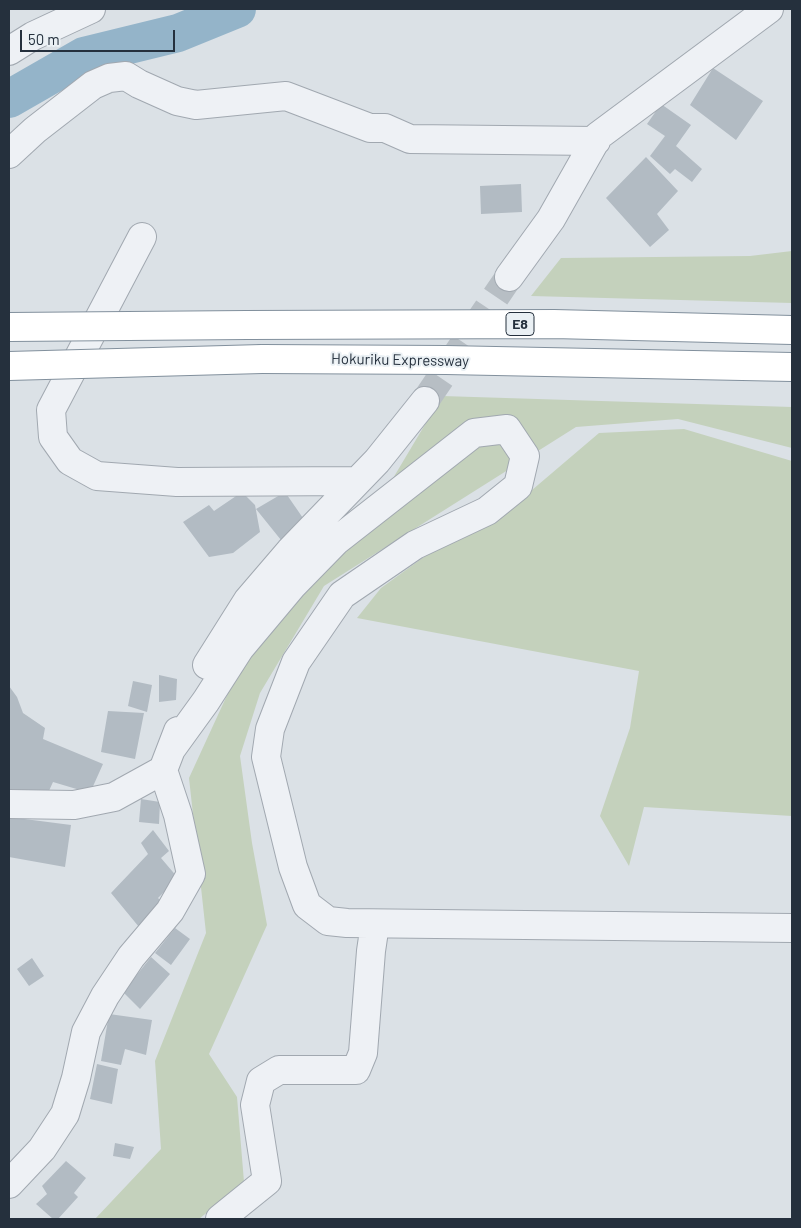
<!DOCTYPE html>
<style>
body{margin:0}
#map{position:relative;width:801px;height:1228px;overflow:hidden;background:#dbe1e6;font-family:Barlow,sans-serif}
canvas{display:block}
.frame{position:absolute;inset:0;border:10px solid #25303d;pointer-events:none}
.scale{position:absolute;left:20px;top:30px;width:155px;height:22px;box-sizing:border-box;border:2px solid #25303d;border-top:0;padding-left:6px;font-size:15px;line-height:18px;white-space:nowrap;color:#25303d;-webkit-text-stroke:4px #eaf0f4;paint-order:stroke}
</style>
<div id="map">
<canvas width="801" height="1228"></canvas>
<div class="frame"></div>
<div class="scale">50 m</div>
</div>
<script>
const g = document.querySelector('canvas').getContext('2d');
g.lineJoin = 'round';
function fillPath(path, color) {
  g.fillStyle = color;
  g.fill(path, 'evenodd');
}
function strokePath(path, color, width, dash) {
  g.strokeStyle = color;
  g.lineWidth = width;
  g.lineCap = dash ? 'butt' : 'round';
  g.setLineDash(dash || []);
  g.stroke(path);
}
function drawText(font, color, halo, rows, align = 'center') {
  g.font = font + ' Barlow,sans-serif';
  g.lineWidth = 4;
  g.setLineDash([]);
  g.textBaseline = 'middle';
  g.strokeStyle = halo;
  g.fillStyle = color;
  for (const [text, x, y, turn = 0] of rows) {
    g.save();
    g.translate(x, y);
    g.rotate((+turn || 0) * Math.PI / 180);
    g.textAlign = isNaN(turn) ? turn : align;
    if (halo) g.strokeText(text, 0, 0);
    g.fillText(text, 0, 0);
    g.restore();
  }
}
const green = new Path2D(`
 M792 251V303L531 296 561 258 750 256Z
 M442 396 792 407V448L678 419 576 427 324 586 260 693 240 756 252 843 267 925 209 1054 237 1097 244 1182 199 1219H95L161 1149 155 1061 206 933 189 778 240 667 389 485Z
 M684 429 792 461V816L644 807 629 866 600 816 630 728 639 671 357 618 381 588 428 554 491 519 525 496 599 433Z`);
const river = new Path2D(`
 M9 99 84 56 178 33 237 9`);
const building = new Path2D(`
 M713 68 763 101 736 140 690 105Z
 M661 104 691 125 676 146 702 169 692 182 675 169 670 174 650 156 665 136 647 124Z
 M646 157 678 191 657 214 669 230 650 247 606 198Z
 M521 184 522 212 481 214 480 186Z
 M242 492 255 505 260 532 233 553 209 557 183 522 209 505 214 511Z
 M285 492 305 521 281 540 256 509Z
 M159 675 177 679 176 700 159 702Z
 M133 681 152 685 147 712 128 706Z
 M9 686 17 697 23 713 45 728 43 739 103 764 90 793 53 782 48 793 9 789Z
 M108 711 144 713 135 759 101 752Z
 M141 799 160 802 159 824 139 822Z
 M9 817 71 825 65 867 9 857Z
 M153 830 169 851 161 858 178 878 158 898 162 902 139 927 111 893 148 854 141 843Z
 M175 928 190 939 171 965 155 953Z
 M151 957 170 974 140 1009 123 992Z
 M32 958 44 976 29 986 17 969Z
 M109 1014 152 1020 146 1055 125 1049 121 1065 101 1061Z
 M97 1064 118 1069 112 1104 90 1099Z
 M115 1143 134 1147 130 1159 113 1156Z
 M66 1161 86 1178 74 1193 78 1197 58 1219H53L36 1204 47 1194 42 1186Z`);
const minorTunnel = new Path2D(`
 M425 401 509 277`);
const minor = new Path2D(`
 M9 51 33 36 91 9
 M9 154 35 130 93 85 109 78 126 76 139 84 177 101 196 105 286 96 370 128H385L410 139 596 141
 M142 237 51 410 53 437 70 461 97 476 177 482 357 481
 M509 277 551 219 598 136 769 9
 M207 665 248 600 290 551 377 461 425 401
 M172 748 206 701 240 648 292 586 336 541 474 433 507 429 525 456 518 486 487 511 415 545 342 595 296 662 270 729 266 757 293 867 307 905 328 921 347 923 792 928
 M9 804 74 805 114 797 163 770 178 731
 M9 1184 42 1149 65 1114 76 1078 86 1032 105 996 131 957 170 911 191 874 178 815 163 770
 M220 1219 267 1181 255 1105 261 1081 279 1070H356L363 1053 371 951 375 924`);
const highway = new Path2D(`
 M247 325 554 324 792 330
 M262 359 446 360 792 367`);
const highwayBridge = new Path2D(`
 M9 327 247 325
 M9 366 262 359`);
const shields = [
 [520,324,28]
];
const shieldNames = [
 ["E8",520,324]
];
const streetNames = [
 ["Hokuriku Expressway",400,360,1]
];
fillPath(green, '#c4d1bc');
strokePath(river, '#94b4c9', 38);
fillPath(building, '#b2bbc3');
strokePath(minorTunnel, '#b7bec4', 28, [28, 14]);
strokePath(minor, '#a1a8b0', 30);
strokePath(highway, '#82909d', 30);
strokePath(minor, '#eef1f5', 28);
strokePath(highway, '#fff', 28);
strokePath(highwayBridge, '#82909d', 30, []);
strokePath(highwayBridge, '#fff', 28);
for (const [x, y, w] of shields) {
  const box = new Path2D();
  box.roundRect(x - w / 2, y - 11.5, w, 23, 4);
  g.fillStyle = '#eaf0f4';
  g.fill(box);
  strokePath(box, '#25303d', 1);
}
drawText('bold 14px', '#25303d', null, shieldNames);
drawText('15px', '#25303d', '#eaf0f4', streetNames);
</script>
